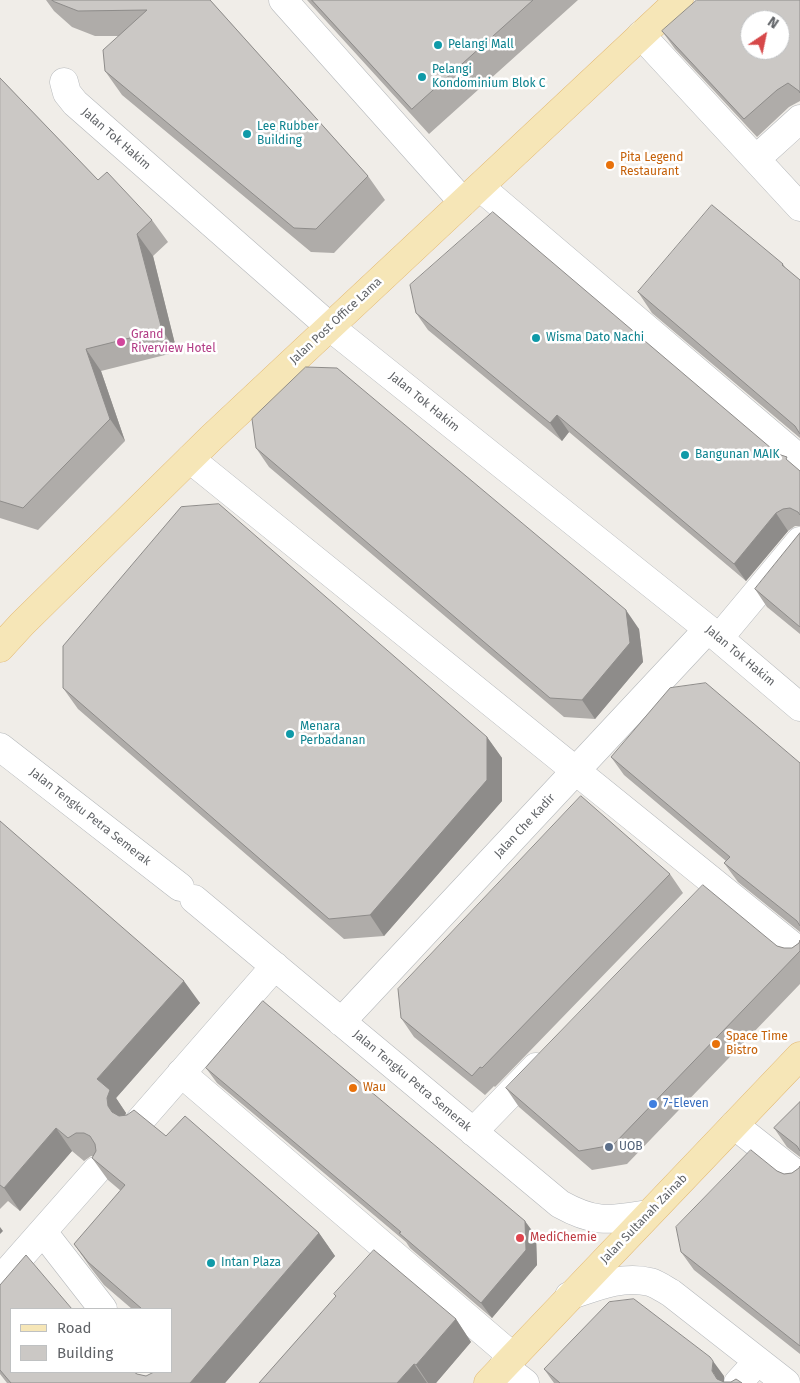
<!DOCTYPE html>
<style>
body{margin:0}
#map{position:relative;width:800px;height:1383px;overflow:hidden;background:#f0ede8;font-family:"Fira Sans",sans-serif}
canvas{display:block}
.legend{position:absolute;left:10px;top:1308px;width:162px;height:65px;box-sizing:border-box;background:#fff;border:1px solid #bfc1c2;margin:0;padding:6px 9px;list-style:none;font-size:15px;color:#606367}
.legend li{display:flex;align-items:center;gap:10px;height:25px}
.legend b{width:25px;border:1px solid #bfc1c2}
.north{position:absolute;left:740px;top:10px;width:50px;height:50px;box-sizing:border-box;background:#fff;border:1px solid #bfc1c2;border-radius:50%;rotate:34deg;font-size:14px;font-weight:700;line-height:20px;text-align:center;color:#606367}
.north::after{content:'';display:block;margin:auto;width:18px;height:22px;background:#d64849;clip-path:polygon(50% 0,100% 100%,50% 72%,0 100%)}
</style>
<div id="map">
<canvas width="800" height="1383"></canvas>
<ul class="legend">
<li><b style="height:6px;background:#f6e6b7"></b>Road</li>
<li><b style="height:14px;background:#cbc8c5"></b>Building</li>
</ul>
<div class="north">N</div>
</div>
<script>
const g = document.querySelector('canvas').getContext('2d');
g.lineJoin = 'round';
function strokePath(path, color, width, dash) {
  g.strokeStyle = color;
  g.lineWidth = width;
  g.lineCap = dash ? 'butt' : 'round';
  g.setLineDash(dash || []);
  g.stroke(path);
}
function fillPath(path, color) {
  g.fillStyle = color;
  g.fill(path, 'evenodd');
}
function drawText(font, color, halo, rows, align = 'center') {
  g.font = font + ' "Fira Sans",sans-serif';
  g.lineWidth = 5;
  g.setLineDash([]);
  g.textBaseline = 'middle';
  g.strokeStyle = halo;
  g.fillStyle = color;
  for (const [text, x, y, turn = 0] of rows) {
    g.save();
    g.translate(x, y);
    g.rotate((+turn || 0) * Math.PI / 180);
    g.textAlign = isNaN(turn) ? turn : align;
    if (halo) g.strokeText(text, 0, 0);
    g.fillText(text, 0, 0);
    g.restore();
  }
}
const minor = new Path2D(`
 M283 0 463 202
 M641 35 800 207
 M64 82 67 93 75 103 330 327 708 629 800 707
 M756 159 800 119
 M480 187 800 459
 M190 459 800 952
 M719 638 800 541
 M0 747 180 887
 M194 899 560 1204C596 1224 609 1220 648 1214
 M341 1022 708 629
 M181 1073 512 1356
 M138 1123 275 966
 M734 1125 800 1177
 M473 1132 536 1067
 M43 1232 103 1309
 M0 1280 96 1171
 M569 1296C595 1287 622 1275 650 1282 657 1284 664 1289 671 1293L786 1383
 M503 1366 525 1383
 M738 1383 758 1361`);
const major = new Path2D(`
 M0 648 22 624 211 438 679 0
 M488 1383 800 1056`);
const wall = new Path2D(`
 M46 0H210L368 176 385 200 334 253 311 252 122 95 105 71 119 36H95L72 27 54 11Z
 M307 0H578L429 134Z
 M800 0V101L789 107 757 137 675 49 662 31Z
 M0 78 98 180 152 220 168 242 153 256 177 352 101 371 125 441 38 530 0 518Z
 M783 264 786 269 800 280V438L652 313 638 292Z
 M416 313 778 454 800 471V526H795L788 531 746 581 569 432 562 441 428 330Z
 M256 448 639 629 643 662 595 719 564 717 269 467Z
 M800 533V634L767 607 755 589Z
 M63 688 487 737 502 758V801L384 936 344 939 78 709Z
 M611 757 800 763V932L738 882 724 863 726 861 624 775Z
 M0 821 200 1003 116 1098 126 1113 125 1115 166 1136 319 1233 335 1256 225 1383H7L0 1374V1285L11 1309 137 1374 146 1376 171 1372V1309H132L104 1285 90 1267 74 1244 121 1191 108 1180 92 1158 93 1156H91L84 1161 72 1151 20 1211 8 1201 0 1209Z
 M670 874 683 893 495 1087 494 1086 485 1095 414 1037 401 1018Z
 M800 940V984L627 1164 592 1170 519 1107 506 1088 777 946 784 948H792L799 943Z
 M206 1068 536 1236 537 1265 492 1318 410 1248 406 1242 217 1083Z
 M800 1102V1157L787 1147 774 1128Z
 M800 1166V1354L694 1270 681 1252 777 1171 784 1174 792 1173 799 1168Z
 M334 1294 456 1319 471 1342 436 1383H259L336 1297Z
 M544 1369 724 1376V1382L742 1383H554Z`);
const shadedWall = new Path2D(`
 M137 234 153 256 177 352 162 330Z
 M86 349 101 371 125 441 110 419Z
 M557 415 569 432 562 441 550 423Z
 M776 513 788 531 746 581 734 564Z
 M626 610 639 629 643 662 595 719 582 700Z
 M487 737 502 758V801L384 936 370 915Z
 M184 981 200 1003 116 1098 126 1113 123 1120V1128L108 1106 107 1098 97 1079Z
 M56 1128 72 1151 20 1211 4 1188Z
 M525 1221 536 1236 537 1265 492 1318 481 1303Z
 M0 1227 3 1231 0 1234Z
 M319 1233 335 1256 225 1383H190Z
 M456 1319 471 1342 436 1383H428L416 1365Z
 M713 1361 724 1376V1383H720L712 1371Z
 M414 1364 427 1383H397Z`);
const building = new Path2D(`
 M52 0H210L368 176 316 229 294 228 105 71 103 50 147 10 78 11 55 2Z
 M312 0H533L412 109Z
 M697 0H800V93L799 91 788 83 777 90 744 119 662 31ZM750 20H780V50H750Z
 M0 78 98 180 107 172 152 220 137 234 162 330 86 349 110 419 23 508 0 501Z
 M712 205 783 264 782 265 800 280V434L795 426 638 292Z
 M493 212 778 454 787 457 786 459 800 471V515L798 512 790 508 783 509 776 513 734 564 557 415 550 423 416 313 410 285Z
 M306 367 337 368 626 610 630 643 582 700 550 698 256 448 252 419Z
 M219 504 487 737V780L370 915 329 919 63 688V646L181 507Z
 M800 533V627L755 589Z
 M706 683 800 763V926L797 921 724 863 730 857 611 757 670 688Z
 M581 796 670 874 482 1068 480 1067 472 1076 401 1018 398 989Z
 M0 821 184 981 97 1079 110 1090 107 1098 108 1106 112 1112 119 1116 127 1115 134 1110 166 1136 185 1116 319 1233 190 1383H11L0 1370V1285L26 1255 72 1309H11V1372H134L137 1374 146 1376 154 1372H171V1309H142L88 1262 74 1244 125 1185 92 1158 96 1151 95 1144 90 1136 84 1133H76L68 1138 56 1128 4 1188 0 1185Z
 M703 885 777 946 784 948H792L799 943 800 940V951L613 1145 579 1151 506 1088Z
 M263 1001 525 1221 526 1250 481 1303 399 1233 401 1232 206 1068Z
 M800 1102V1151L797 1146 774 1128Z
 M751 1150 777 1171 784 1174 792 1173 799 1168 800 1166V1346L681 1252 676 1227Z
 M374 1250 456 1319 416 1365 414 1364 397 1383H259L336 1296 334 1294Z
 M634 1299 710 1357 713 1361 712 1371 717 1379 724 1382H731L736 1379 742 1383H560L544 1369 609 1302Z`);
const markers = [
 [438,45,5,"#0f9aa8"],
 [422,77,5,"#0f9aa8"],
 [247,134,5,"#0f9aa8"],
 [610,165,5,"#e8710a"],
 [536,338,5,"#0f9aa8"],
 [121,342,5,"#d1479c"],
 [685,455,5,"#0f9aa8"],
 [290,734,5,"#0f9aa8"],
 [716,1044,5,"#e8710a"],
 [353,1088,5,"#e8710a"],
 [653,1104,5,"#3f7fe0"],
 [609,1147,5,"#5c6f8a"],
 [520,1238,5,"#e0444e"],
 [211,1263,5,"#0f9aa8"]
];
const cultureNames = [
 ["Pelangi Mall",448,45],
 ["Pelangi",432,70],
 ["Kondominium Blok C",432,84],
 ["Lee Rubber",257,127],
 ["Building",257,141],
 ["Wisma Dato Nachi",546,338],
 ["Bangunan MAIK",695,455],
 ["Menara",300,727],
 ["Perbadanan",300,741],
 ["Intan Plaza",221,1263]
];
const streetNames = [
 ["Jalan Tok Hakim",116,139,41],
 ["Jalan Post Office Lama",336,321,-43],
 ["Jalan Tok Hakim",424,402,39],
 ["Jalan Tok Hakim",740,656,40],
 ["Jalan Tengku Petra Semerak",90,817,38],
 ["Jalan Che Kadir",525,826,-47],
 ["Jalan Tengku Petra Semerak",412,1081,40],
 ["Jalan Sultanah Zainab",644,1219,-46]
];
const foodNames = [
 ["Pita Legend",620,158],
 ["Restaurant",620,172],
 ["Space Time",726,1037],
 ["Bistro",726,1051],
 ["Wau",363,1088]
];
const hotelNames = [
 ["Grand",131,335],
 ["Riverview Hotel",131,349]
];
const shopNames = [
 ["7-Eleven",663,1104]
];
const serviceNames = [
 ["UOB",619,1147]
];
const healthNames = [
 ["MediChemie",530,1238]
];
strokePath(minor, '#b5b8bb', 29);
strokePath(major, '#e2b76f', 29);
strokePath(minor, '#fff', 28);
strokePath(major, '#f6e6b7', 28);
fillPath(wall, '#afaca9');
fillPath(shadedWall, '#8e8c8a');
fillPath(building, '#cbc8c5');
strokePath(building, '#8e8c8a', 1);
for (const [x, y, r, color] of markers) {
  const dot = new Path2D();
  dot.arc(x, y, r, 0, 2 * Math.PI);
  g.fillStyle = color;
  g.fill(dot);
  strokePath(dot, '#fff', 2);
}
drawText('12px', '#0d838f', '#fff', cultureNames, 'left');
drawText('12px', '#606367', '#fff', streetNames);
drawText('12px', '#c56008', '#fff', foodNames, 'left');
drawText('12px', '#b23c85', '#fff', hotelNames, 'left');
drawText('12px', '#366cbe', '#fff', shopNames, 'left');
drawText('12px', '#4e5e75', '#fff', serviceNames, 'left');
drawText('12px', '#be3a42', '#fff', healthNames, 'left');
</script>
